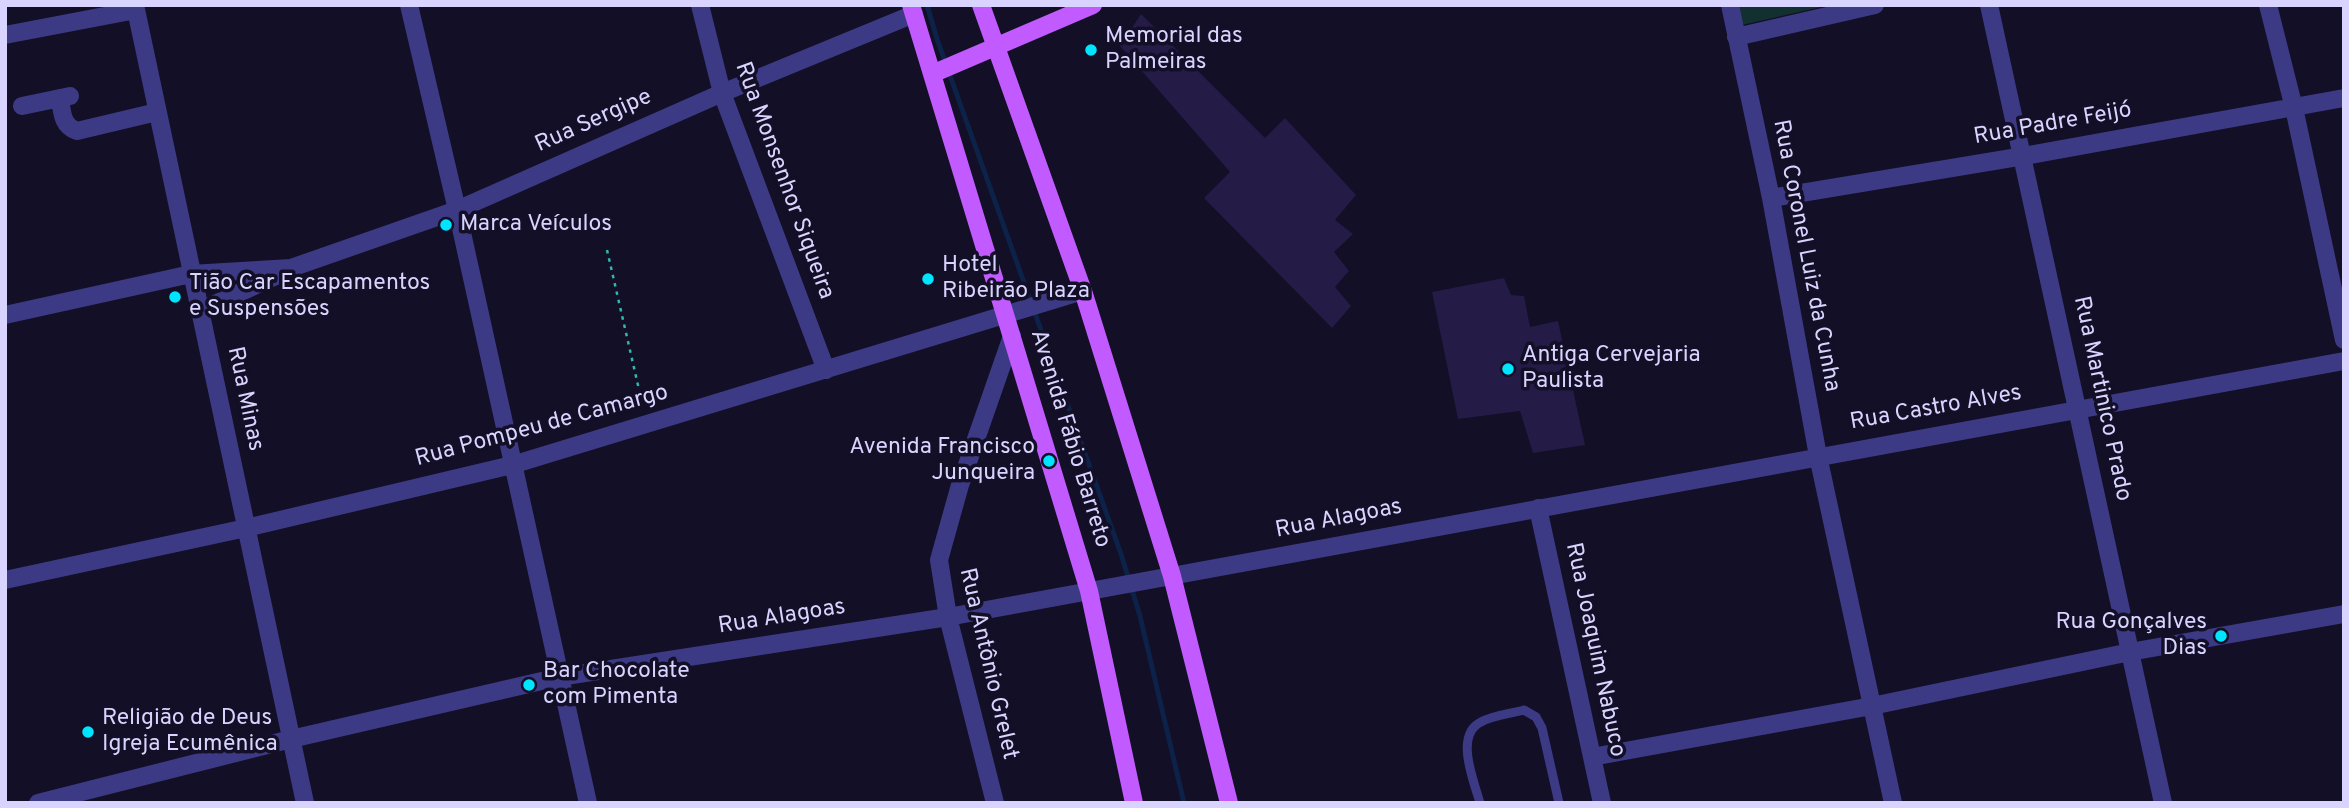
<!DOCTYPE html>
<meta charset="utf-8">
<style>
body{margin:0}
#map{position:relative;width:2349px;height:808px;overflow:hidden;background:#130f26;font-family:Overpass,sans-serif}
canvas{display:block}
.frame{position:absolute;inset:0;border:7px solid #d9d4ff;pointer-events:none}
</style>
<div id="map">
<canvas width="2349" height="808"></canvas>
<div class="frame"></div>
</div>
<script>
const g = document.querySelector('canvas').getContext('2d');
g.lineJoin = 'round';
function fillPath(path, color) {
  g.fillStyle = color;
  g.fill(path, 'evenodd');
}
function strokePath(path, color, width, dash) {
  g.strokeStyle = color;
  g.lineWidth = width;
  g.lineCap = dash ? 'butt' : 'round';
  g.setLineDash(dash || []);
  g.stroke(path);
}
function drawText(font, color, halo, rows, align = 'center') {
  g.font = font + ' Overpass,sans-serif';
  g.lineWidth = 7;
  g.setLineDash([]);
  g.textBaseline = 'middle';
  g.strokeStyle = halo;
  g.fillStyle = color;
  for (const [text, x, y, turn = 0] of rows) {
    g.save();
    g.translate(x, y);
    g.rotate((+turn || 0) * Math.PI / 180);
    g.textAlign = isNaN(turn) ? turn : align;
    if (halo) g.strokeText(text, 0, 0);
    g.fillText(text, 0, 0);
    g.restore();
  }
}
const green = new Path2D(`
 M1738 5H1830L1742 25Z`);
const stream = new Path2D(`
 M927 5 937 39 1121 554 1140 616 1184 803`);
const building = new Path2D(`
 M1141 14 1265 138 1285 118 1356 195 1335 220 1353 234 1334 252 1349 271 1335 287 1351 306 1332 328 1204 198 1230 172 1120 46Z
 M1504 278 1511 295 1524 296 1530 327 1558 321 1585 445 1533 453 1520 411 1458 419 1432 292Z`);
const path = new Path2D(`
 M607 250 643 407`);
const service = new Path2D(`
 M1480 803C1474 781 1454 735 1481 722 1493 715 1510 714 1524 710L1536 717 1542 728 1559 803`);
const minor = new Path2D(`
 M135 5 305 803
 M409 5 457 210 588 803
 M700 5 722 93 826 370
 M1730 5 1771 198 1818 456 1893 803
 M1989 5 2163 803
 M2268 5 2294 108 2344 340
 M5 35 136 10
 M1736 37 1875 5
 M60 98C62 112 62 126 77 131L157 112
 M22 106 70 96
 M1771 198 2024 156 2344 98
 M200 311 282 273
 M5 315 191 274 291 268 457 210 722 93 914 14
 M1538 508 1602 803
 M5 580 246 528 512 465 1083 291
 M1592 757 1872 706 2130 652 2344 614
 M38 803 291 739 559 677 948 617 2344 361
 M995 803 948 617 939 560 960 485 1012 336`);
const primary = new Path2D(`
 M911 5 1089 591 1134 803
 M981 5 1083 291 1172 576 1229 803
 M932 74 1093 5`);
const markers = [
 [1091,50,7,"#00e5ff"],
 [446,225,7,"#00e5ff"],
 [928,279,7,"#00e5ff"],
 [175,297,7,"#00e5ff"],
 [1508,369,7,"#00e5ff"],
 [1049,461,7,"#00e5ff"],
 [2221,636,7,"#00e5ff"],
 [529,685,7,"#00e5ff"],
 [88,732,7,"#00e5ff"]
];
const poiNames = [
 ["Memorial das",1105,37],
 ["Palmeiras",1105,63],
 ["Marca Veículos",460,225],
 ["Hotel",942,266],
 ["Ribeirão Plaza",942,292],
 ["Tião Car Escapamentos",189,284],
 ["e Suspensões",189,310],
 ["Antiga Cervejaria",1522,356],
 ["Paulista",1522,382],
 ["Avenida Francisco",1035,448,"right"],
 ["Junqueira",1035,474,"right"],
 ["Rua Gonçalves",2207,623,"right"],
 ["Dias",2207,649,"right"],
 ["Bar Chocolate",543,672],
 ["com Pimenta",543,698],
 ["Religião de Deus",102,719],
 ["Igreja Ecumênica",102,745]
];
const streetNames = [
 ["Rua Sergipe",594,122,-24],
 ["Rua Padre Feijó",2053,125,-10],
 ["Rua Monsenhor Siqueira",783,181,70],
 ["Rua Coronel Luiz da Cunha",1805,256,79],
 ["Rua Minas",244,399,78],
 ["Rua Martinico Prado",2101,399,78],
 ["Rua Castro Alves",1936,409,-10],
 ["Rua Pompeu de Camargo",542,427,-15],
 ["Avenida Fábio Barreto",1069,439,73],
 ["Rua Alagoas",1339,520,-11],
 ["Rua Alagoas",782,618,-9],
 ["Rua Joaquim Nabuco",1594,650,78],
 ["Rua Antônio Grelet",987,664,77]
];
fillPath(green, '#12302f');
strokePath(stream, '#0c2248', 5);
fillPath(building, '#241b47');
strokePath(path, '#2fb8b0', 2.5, [3.5, 5]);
strokePath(service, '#3d3a85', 9);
strokePath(minor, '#3d3a85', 18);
strokePath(primary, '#c25bff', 18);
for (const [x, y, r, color] of markers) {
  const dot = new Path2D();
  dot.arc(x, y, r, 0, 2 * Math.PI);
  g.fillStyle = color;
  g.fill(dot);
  strokePath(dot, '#130f26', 2.5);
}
drawText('23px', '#d9d4ff', '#130f26', poiNames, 'left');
drawText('23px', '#d9d4ff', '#130f26', streetNames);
</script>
